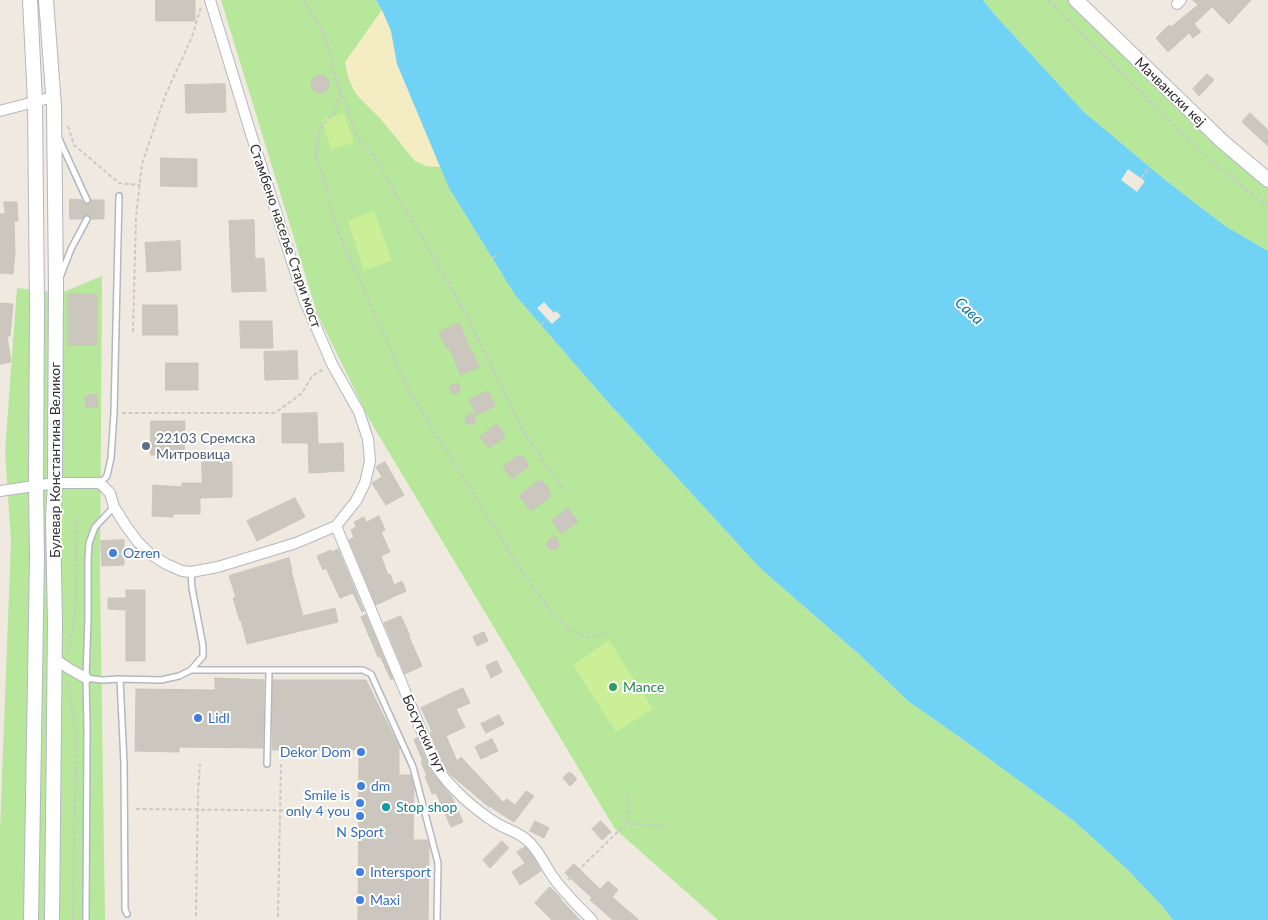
<!DOCTYPE html>
<meta charset="utf-8">
<style>
body{margin:0}
canvas{display:block;background:#efe9e0}
</style>
<canvas width="1268" height="920"></canvas>
<script>
const g = document.querySelector('canvas').getContext('2d');
g.lineJoin = 'round';
function fillPath(path, color) {
  g.fillStyle = color;
  g.fill(path, 'evenodd');
}
function strokePath(path, color, width, dash) {
  g.strokeStyle = color;
  g.lineWidth = width;
  g.lineCap = dash ? 'butt' : 'round';
  g.setLineDash(dash || []);
  g.stroke(path);
}
function drawText(font, color, halo, rows, align = 'center') {
  g.font = font + ' Lato,sans-serif';
  g.lineWidth = 4;
  g.setLineDash([]);
  g.textBaseline = 'middle';
  g.strokeStyle = halo;
  g.fillStyle = color;
  for (const [text, x, y, turn = 0] of rows) {
    g.save();
    g.translate(x, y);
    g.rotate((+turn || 0) * Math.PI / 180);
    g.textAlign = isNaN(turn) ? turn : align;
    if (halo) g.strokeText(text, 0, 0);
    g.fillText(text, 0, 0);
    g.restore();
  }
}
const green = new Path2D(`
 M221 0H376L382 10 358 44 348 77 354 90 359 97 381 119 415 161 427 166 441 167 449 188 515 295 605 399 760 568 861 656 908 701 965 741 1074 821 1128 870 1162 906 1173 920H718L615 829 369 419 317 313Z
 M983 0H1076L1173 92 1268 172V251L1225 226 1164 179 1084 112 995 15Z
 M102 276 100 577 105 920H0V831L11 540 5 452 17 288 61 293Z`);
const sand = new Path2D(`
 M382 10 391 31 397 64 441 167 427 166 415 161 381 119 359 97 354 90 348 77 345 62Z`);
const pitch = new Path2D(`
 M344 113 354 143 331 149 322 120Z
 M374 211 392 261 364 270 348 221Z
 M609 640 653 709 616 732 573 665Z`);
const water = new Path2D(`
 M376 0H983L995 15 1084 112 1164 179 1225 226 1268 251V920H1173L1162 906 1128 870 1074 821 965 741 908 701 861 656 760 568 605 399 515 295 449 188 397 64 391 31 382 10Z`);
const pier = new Path2D(`
 M1128 169 1145 181 1137 192 1121 180Z
 M544 302 554 313 556 311 561 316 552 324 537 308Z`);
const building = new Path2D(`
 M156 0H195V21H156Z
 M1193 0H1251L1229 24 1212 7 1194 24 1201 32 1193 38 1189 33 1168 52 1156 38 1169 25 1171 27 1198 5Z
 M1207 74 1214 80 1199 96 1193 89Z
 M311 84a9 9 0 1 1 18 0a9 9 0 1 1-18 0Z
 M225 84 226 112 186 113 185 85Z
 M1250 113 1268 130V146L1242 122Z
 M161 158 197 159V187L161 186Z
 M70 199 82 200 84 203 87 204 90 203 91 200H104V219H91L90 216 87 215 84 216 82 219H70Z
 M4 202H17L18 221H14L15 253 13 274 0 273V214H5Z
 M254 220 255 259 264 258 266 291 232 292 229 221Z
 M180 241 181 270 147 272 145 243Z
 M68 294H97V345H68Z
 M0 303 13 304 10 336H7L11 362 0 364Z
 M143 305H177L178 335H143Z
 M240 321H272L273 348H241Z
 M459 323 472 353H473L479 367 461 375 449 347 447 349 439 332Z
 M297 351 298 379 265 380 264 352Z
 M166 363H198V390H166Z
 M458 383 460 387V392L455 394 451 392 449 389 450 386 453 384Z
 M488 391 495 406 477 415 469 400Z
 M97 395 98 407 86 408 85 396Z
 M317 413 318 444 343 443 344 471 309 473 308 443H282V414Z
 M470 413 476 416 473 425 468 424 465 421 466 416Z
 M151 421H185L184 455H151Z
 M497 424 502 430 505 437 489 448 480 437Z
 M520 455 523 456 526 459 528 467 512 479 503 467Z
 M202 462H232V497L200 498V514H173V517L152 516 153 485 182 487V483H202Z
 M385 462 404 495 386 505 372 483 382 477 376 467Z
 M540 480 544 483 548 487 551 496 531 511 519 496Z
 M295 498 305 517 257 541 247 521Z
 M568 508 578 522 561 534 552 520Z
 M379 516 385 530 381 532 390 552 381 556 388 575 390 574 394 585 402 581 406 591 376 605 349 540 354 537 351 530 356 527 354 522 364 517 366 522Z
 M556 536 559 545 557 549 552 550 547 547V543L549 540Z
 M124 540V565L102 566 101 541Z
 M338 549 364 611 362 612 353 593 340 598 326 568 323 570 317 556 331 550 332 552Z
 M289 558 292 570H291L303 616 335 608 338 622 247 644 241 620 240 621 233 598 236 597 229 576Z
 M126 590H145V661H126V610L108 609V598H126Z
 M366 615 393 679 391 680 380 656 378 657 361 617Z
 M401 616 410 636 409 637 422 666 405 674 384 623Z
 M484 632 488 641 477 646 473 637Z
 M497 661 502 672 491 678 486 666Z
 M215 678 264 680 263 748 179 747V752L135 751 136 689 215 690Z
 M273 680H366L399 747V775H411L414 788 413 840H427L429 846 428 920H358L359 750H273Z
 M463 688 470 703 456 709 465 727 446 736 457 761 461 757 503 802 507 799 515 805 526 791 534 796 514 822 489 806V807L451 775 443 765 430 733 432 732 430 727 421 708Z
 M499 715 504 724 486 733 481 724Z
 M417 738 431 771 452 797 463 822 451 827 436 793 432 794 425 776H427L421 762 423 761 414 740Z
 M492 739 498 751 481 759 475 747Z
 M570 772 577 779 570 786 563 778Z
 M535 821 549 828 544 838 530 831Z
 M601 821 611 832 602 840 592 829Z
 M502 841 509 848 490 868 483 860Z
 M525 847 532 855 541 871 520 885 512 872 525 863 517 852Z
 M574 864 600 889 608 881 618 890 612 897 639 920H613L590 900 592 898 565 873Z
 M550 887 561 898 560 899 580 920H552L535 903Z`);
const path = new Path2D(`
 M303 0 319 25 326 40 338 87 346 104 356 134 373 155 383 171 398 198 412 220 466 314 524 433 564 490
 M1048 0 1209 159 1263 203 1268 204
 M341 92 334 113 320 128 316 154 339 234 410 393 523 573 549 609 567 628 586 637 611 633
 M68 126 74 145 119 183 140 185
 M1141 178 1150 167
 M492 258 499 254
 M541 325 547 319
 M133 332 136 217 142 164 165 96 192 37 201 7
 M122 413H275L302 393 312 376 324 369
 M68 651 75 616 76 517
 M68 683 76 734 73 920
 M136 809 339 811
 M627 823 666 826
 M568 880 627 823 629 794
 M196 916 198 793 200 764
 M278 917 281 764`);
const lane = new Path2D(`
 M59 139 87 200
 M61 275 71 249 87 219
 M100 483 107 476 111 458 114 413 119 196
 M191 670H363L371 674 413 767 438 863 437 920
 M86 678 102 680 120 679 161 680 179 676 191 670 203 656V646L192 588 191 572
 M120 679 124 763 125 909 127 914
 M267 764 269 670
 M86 920 87 727 86 678 88 618V559L89 543 95 527 114 507`);
const street = new Path2D(`
 M1177 4 1181 0
 M0 111 53 97
 M0 491 55 483H100L110 493 114 507 126 526 138 542 149 553 166 564 182 571 191 572 218 567 296 543 336 526 356 501 365 483 370 461 368 439 359 412 332 364 304 299 251 134 210 0
 M336 526 437 768C453 791 473 808 496 823 506 829 518 832 527 840 538 849 543 862 551 874 562 891 578 906 592 920
 M55 659 68 668 86 678`);
const secondary = new Path2D(`
 M30 0 35 102 37 307 36 487 37 557 31 920
 M46 0 54 106 56 287 55 483 53 519 55 623 52 920
 M1076 0 1223 142 1268 180`);
const markers = [
 [146,446,5,"#5c6f8a"],
 [113,553,5,"#3f7fe0"],
 [613,687,5,"#2e9e5b"],
 [198,718,5,"#3f7fe0"],
 [361,752,5,"#3f7fe0"],
 [361,786,5,"#3f7fe0"],
 [360,803,5,"#3f7fe0"],
 [386,807,5,"#0f9aa8"],
 [360,816,5,"#3f7fe0"],
 [360,872,5,"#3f7fe0"],
 [360,900,5,"#3f7fe0"]
];
const streetNames = [
 ["Мачвански кеј",1170,92,44],
 ["Стамбено насеље Стари мост",285,236,71],
 ["Булевар Константина Великог",55,460,-90],
 ["Босутски пут",424,734,65]
];
const serviceNames = [
 ["22103 Сремска",156,438],
 ["Митровица",156,454]
];
const shopNames = [
 ["Ozren",123,553],
 ["Lidl",208,718],
 ["Dekor Dom",351,752,"right"],
 ["dm",371,786],
 ["Smile is",350,795,"right"],
 ["only 4 you",350,811,"right"],
 ["N Sport",360,832,"center"],
 ["Intersport",370,872],
 ["Maxi",370,900]
];
const leisureNames = [
 ["Mance",623,687]
];
const cultureNames = [
 ["Stop shop",396,807]
];
const waterNames = [
 ["Сава",969,311,43]
];
fillPath(green, '#b6e79b');
fillPath(sand, '#f4ecc3');
fillPath(pitch, '#caef97');
fillPath(water, '#70d2f4');
fillPath(pier, '#efe9e0');
fillPath(building, '#cbc7be');
strokePath(building, '#cbc5b9', 1);
strokePath(lane, '#b4b7c1', 8);
strokePath(street, '#b4b7c1', 12);
strokePath(secondary, '#b4b7c1', 16);
strokePath(path, '#c9c9c9', 2, [4, 2.5]);
strokePath(lane, '#fff', 5);
strokePath(street, '#fff', 10);
strokePath(secondary, '#fff', 14);
for (const [x, y, r, color] of markers) {
  const dot = new Path2D();
  dot.arc(x, y, r, 0, 2 * Math.PI);
  g.fillStyle = color;
  g.fill(dot);
  strokePath(dot, '#fff', 2);
}
drawText('14px', '#2e2e2e', '#fff', streetNames);
drawText('14px', '#4e5e75', '#fff', serviceNames, 'left');
drawText('14px', '#366cbe', '#fff', shopNames, 'left');
drawText('14px', '#27864d', '#fff', leisureNames, 'left');
drawText('14px', '#0d838f', '#fff', cultureNames, 'left');
drawText('italic 15px', '#0872a7', '#fff', waterNames);
</script>
